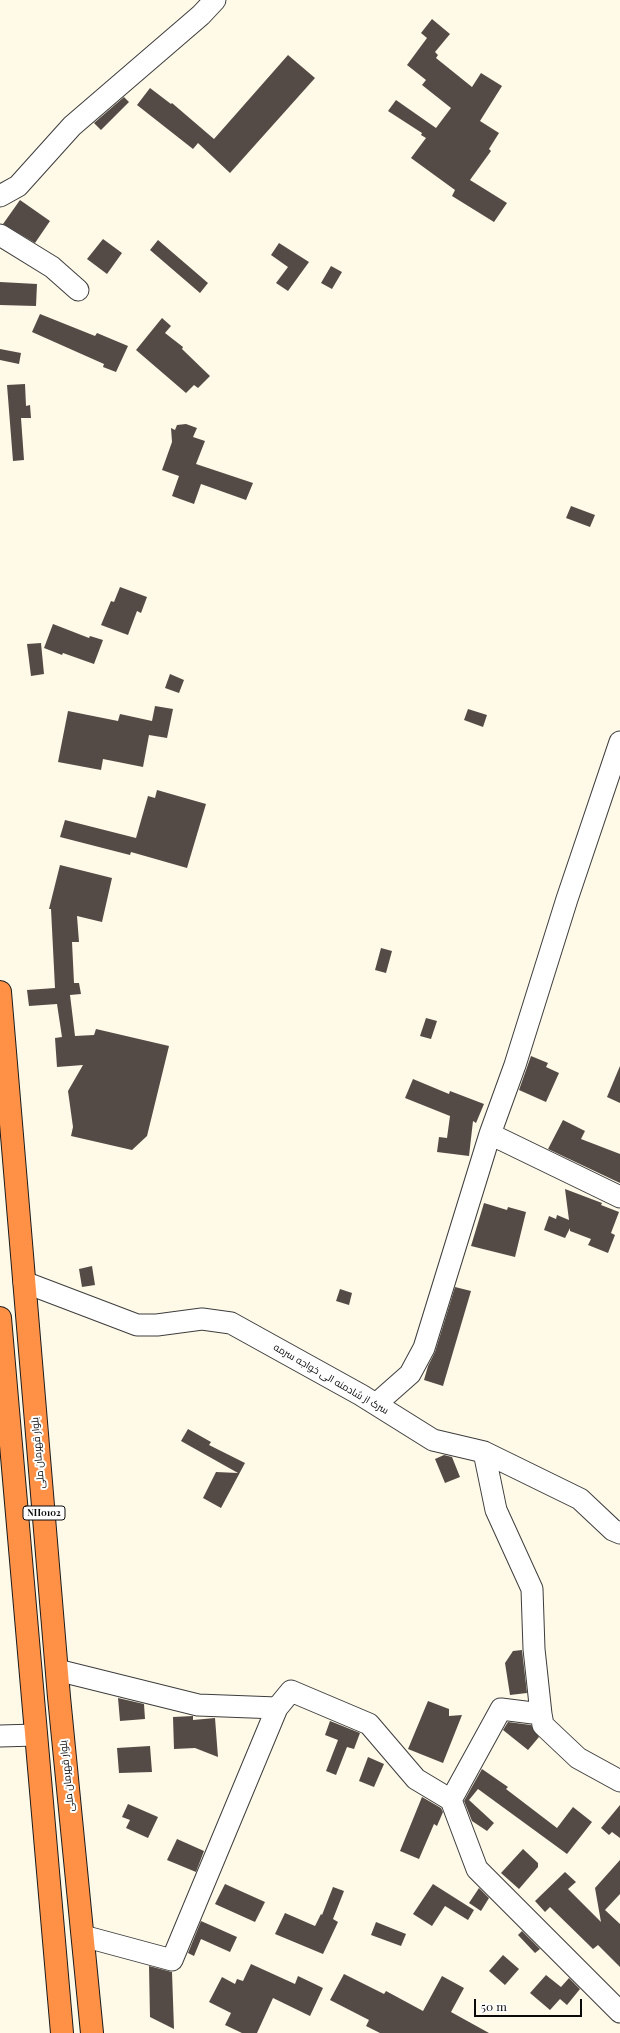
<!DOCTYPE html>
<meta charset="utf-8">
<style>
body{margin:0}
#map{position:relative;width:620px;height:2033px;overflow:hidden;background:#fff9e8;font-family:"Playfair Display",serif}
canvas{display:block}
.scale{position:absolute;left:474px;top:1999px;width:108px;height:18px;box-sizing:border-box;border:2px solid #0a0a0a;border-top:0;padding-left:5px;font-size:12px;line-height:14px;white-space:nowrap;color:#0a0a0a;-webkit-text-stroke:3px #fff;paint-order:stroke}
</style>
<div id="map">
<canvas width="620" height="2033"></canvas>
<div class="scale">50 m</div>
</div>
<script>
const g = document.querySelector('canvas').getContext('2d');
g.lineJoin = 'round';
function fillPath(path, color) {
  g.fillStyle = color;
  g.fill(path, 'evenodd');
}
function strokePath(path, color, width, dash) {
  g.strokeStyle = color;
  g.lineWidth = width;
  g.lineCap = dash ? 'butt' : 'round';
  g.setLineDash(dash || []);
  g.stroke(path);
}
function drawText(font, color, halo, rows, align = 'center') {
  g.font = font + ' "Playfair Display",Cairo,serif';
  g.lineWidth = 4;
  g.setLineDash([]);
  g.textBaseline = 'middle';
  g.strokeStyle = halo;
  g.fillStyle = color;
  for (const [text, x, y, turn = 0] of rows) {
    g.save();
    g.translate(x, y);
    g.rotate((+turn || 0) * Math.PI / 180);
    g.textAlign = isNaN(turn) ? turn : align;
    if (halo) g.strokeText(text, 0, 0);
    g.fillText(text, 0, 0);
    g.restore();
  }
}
const building = new Path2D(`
 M432 19 450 34 435 52 438 55 436 58 472 87 481 73 502 86 480 121 499 133 489 149 491 151 470 180 507 203 494 222 452 196 455 190 411 158 426 138 421 135 422 133 388 111 396 100 436 128 451 108 422 85 426 80 407 65 427 38 421 33Z
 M288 55 315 78 230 173 198 143 193 149 137 105 150 88 171 104 172 103 214 139Z
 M124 97 129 102 101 130 94 123Z
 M20 200 50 221 35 243 3 224Z
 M103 239 122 253 107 274 87 259Z
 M158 240 208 283 200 293 150 250Z
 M279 243 309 262 288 291 276 283 288 267 271 255Z
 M331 266 342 272 332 289 321 283Z
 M0 282 37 284 36 306 0 305Z
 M40 314 95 336 97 333 128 346 116 372 103 367 104 364 32 332Z
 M162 318 171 326 165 333 183 347 182 349 210 376 198 388 194 385 186 393 136 350Z
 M0 349 21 353 19 364 0 360Z
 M25 384 26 406 30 405 31 418H21L24 460 13 461 7 385Z
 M186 424 197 428 193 437 205 441 196 464 253 483 246 500 201 484 194 504 172 496 179 476 162 470 172 442 171 428 175 430 177 425Z
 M571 506 595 515 590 527 566 518Z
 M120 587 147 597 141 613 137 611 128 635 101 625 111 601 114 602Z
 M53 624 89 638 90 636 103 640 94 664 63 653 62 655 44 648Z
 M41 643 44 674 31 676 27 644Z
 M170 674 184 680 179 693 165 688Z
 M155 706 173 709 167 738 149 735 143 767 103 759 101 770 58 762 68 711 118 721 120 714 152 721Z
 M468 709 487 715 483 727 464 720Z
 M157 790 206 804 187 868 131 852 130 855 60 837 65 820 136 838 148 796 155 798Z
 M60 865 112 878 102 922 77 916 79 942H72L74 983H79L81 994 70 995 75 1036 94 1035 96 1029 169 1046 147 1136 132 1150 71 1136 73 1127 68 1091 83 1065 57 1067 55 1038 62 1037 57 1004 29 1006 27 990 55 988 51 909H49Z
 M381 948 392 951 386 973 375 970Z
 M426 1018 437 1021 431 1039 420 1036Z
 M531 1056 548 1063 546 1067 559 1073 546 1102 519 1090Z
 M620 1066V1103L607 1097Z
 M413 1079 449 1094 450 1091 484 1104 476 1123 473 1121 469 1156 437 1152 439 1137 447 1138 450 1116 405 1098Z
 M563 1120 585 1131 581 1139 620 1154V1183L548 1149Z
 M565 1189 602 1203 601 1205 619 1212 611 1233 615 1235 608 1253 588 1245 591 1239 570 1231V1228L565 1238 544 1230 549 1216 556 1219 557 1215 569 1220Z
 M484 1203 507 1210 508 1207 526 1212 515 1257 471 1246Z
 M92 1266 95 1285 82 1287 79 1269Z
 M455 1287 471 1291 443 1386 424 1380 428 1366 435 1352Z
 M340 1289 352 1293 349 1305 336 1301Z
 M188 1429 211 1442 209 1445 245 1463 221 1508 203 1498 216 1472 238 1473 181 1441Z
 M444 1455 452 1457 460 1477 445 1483 435 1459Z
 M522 1650 527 1693 510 1695 505 1663 513 1651Z
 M118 1698 144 1704 145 1719 120 1721Z
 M428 1701 449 1709V1716L462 1715 443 1763 408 1749Z
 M193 1716V1720L215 1718 218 1757 195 1748 174 1749 173 1717Z
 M330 1721 360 1733 354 1749 347 1747 336 1775 326 1771 338 1740 325 1735Z
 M508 1722 531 1725 539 1737 528 1750 503 1730Z
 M150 1746 152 1772 119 1773 117 1748Z
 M368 1757 384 1764 374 1787 359 1781Z
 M482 1769 508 1787 506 1789 557 1828 573 1807 592 1822 567 1854 478 1789 469 1800 494 1823 487 1831 472 1821 464 1801Z
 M422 1797 441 1808 443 1812 437 1826 434 1824 419 1859 400 1851Z
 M128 1804 158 1817 148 1838 126 1828 130 1820 122 1817Z
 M620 1805V1838L612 1832 609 1835 601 1828Z
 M177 1839 204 1851 196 1872 167 1860Z
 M523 1849 538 1863V1867L519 1889 501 1873Z
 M620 1860V1894L605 1910 620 1924V1967L598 1945 593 1949 550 1907 545 1912 535 1901 565 1872 576 1882 568 1889 601 1922 595 1888Z
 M225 1884 265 1902 255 1922 215 1904Z
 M433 1884 474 1910 468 1920 445 1906 432 1926 413 1914Z
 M333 1887 344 1891 333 1919 338 1922 323 1954 275 1934 285 1913 315 1926 321 1914 322 1915Z
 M479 1888 489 1898 481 1911 469 1903Z
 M201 1921 237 1937 230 1952 201 1939 194 1956 188 1953Z
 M376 1922 406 1934 401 1946 371 1935Z
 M522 1931 540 1949 535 1953 518 1935Z
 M503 1955 519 1969 505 1985 489 1971Z
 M251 1964 295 1984 298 1976 323 1988 310 2016 273 1998 257 2033H242L225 2025 231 2013 209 2002 222 1977 235 1984 237 1979 243 1981Z
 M149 1966 172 1972 174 2029 150 2017Z
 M344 1974 384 1994 386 1991 423 2011 442 1976 464 1988 451 2012 489 2033H380L366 2026 369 2020 330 2000Z
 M546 1975 561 1987 569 1978 580 1989 567 2005 560 1999 550 2010 530 1993Z`);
const minor = new Path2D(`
 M0 196 18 186 72 126 201 15 215 0
 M0 235 52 267 78 290
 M490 1134 620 1197
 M24 1282 137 1325H157L202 1319 231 1323 361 1395 433 1440 484 1452 580 1499 613 1530 620 1533
 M376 1404 410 1374 424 1348 490 1134 515 1065 567 899 620 742
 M57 1670 198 1705 277 1708 291 1691 369 1724 416 1779 451 1800 477 1869 620 2012
 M541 1714 543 1725 578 1758 620 1781
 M0 1736 36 1735
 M451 1800 501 1709 541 1714 534 1649 532 1589 496 1510 484 1452
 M83 1936 172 1960 277 1708`);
const highway = new Path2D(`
 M0 992 59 1697 92 2033
 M0 1318 62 2033`);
const shields = [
 [44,1513,42]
];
const shieldNames = [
 ["NH0102",44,1513]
];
const streetNames = [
 ["سرک از شادمنه الی خواجه سرمه",331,1379,30],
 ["بلوار قهرمان ملی",38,1453,-95],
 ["بلوار قهرمان ملی",67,1776,-96]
];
fillPath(building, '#544b46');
strokePath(minor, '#3d3d3d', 23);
strokePath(highway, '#1b1b1b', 24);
strokePath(minor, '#fff', 21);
strokePath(highway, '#ff9146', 22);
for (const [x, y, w] of shields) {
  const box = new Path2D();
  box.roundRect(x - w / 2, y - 7, w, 14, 3);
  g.fillStyle = '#fff';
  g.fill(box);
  strokePath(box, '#0a0a0a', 1);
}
drawText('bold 9px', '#0a0a0a', null, shieldNames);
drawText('10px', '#0a0a0a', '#fff', streetNames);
</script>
